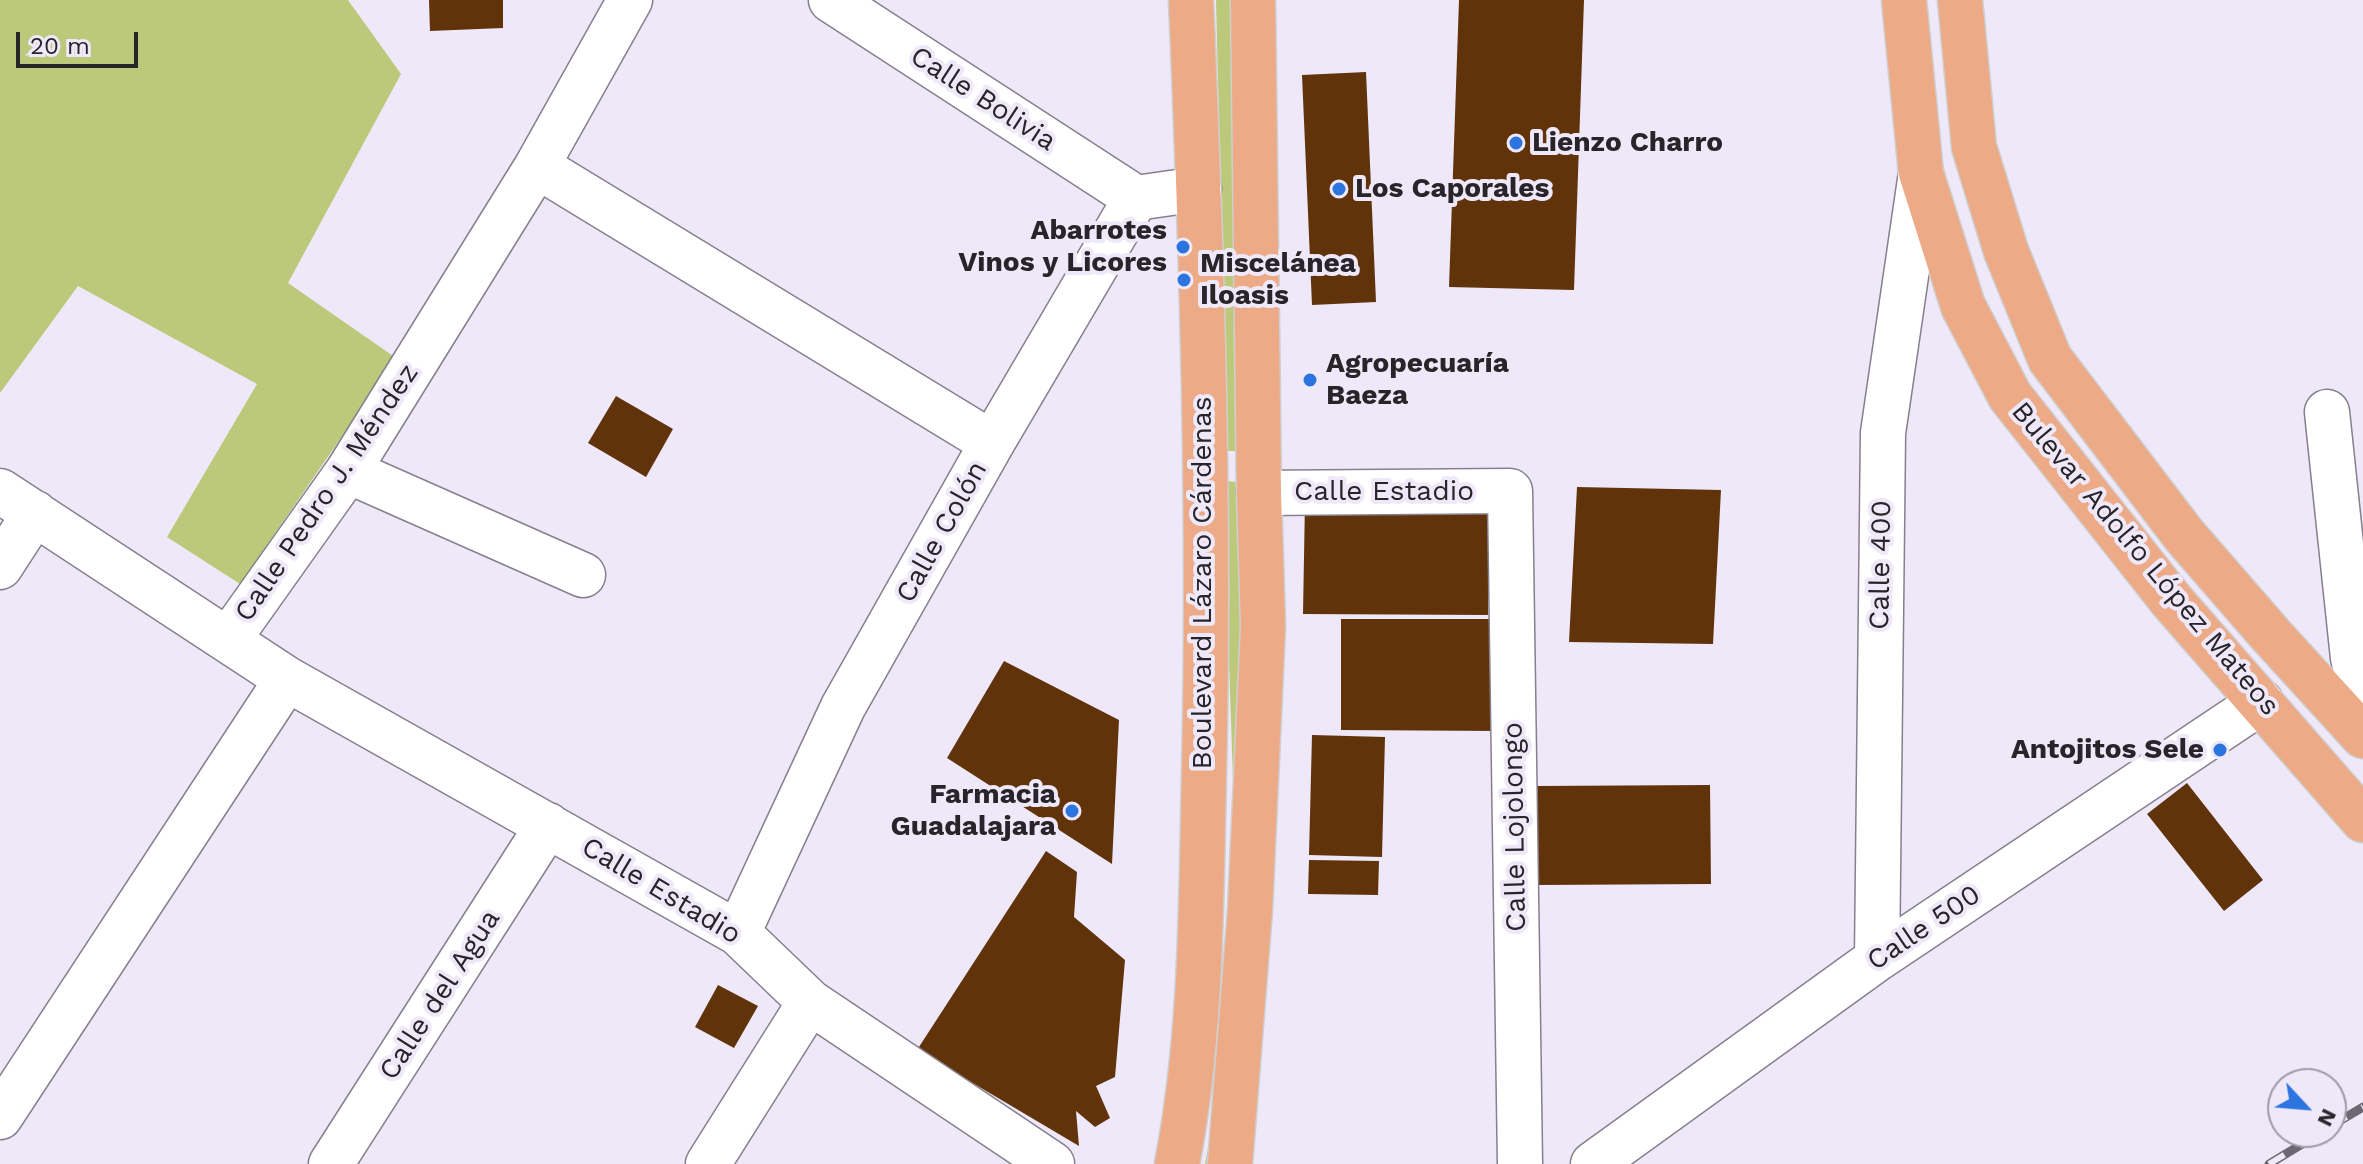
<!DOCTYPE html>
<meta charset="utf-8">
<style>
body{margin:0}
#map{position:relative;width:2363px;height:1164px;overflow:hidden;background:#efe8f8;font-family:"Work Sans",sans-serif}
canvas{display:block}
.north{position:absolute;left:2267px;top:1068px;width:80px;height:80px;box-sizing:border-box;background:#efe8f8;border:2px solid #9f9aa6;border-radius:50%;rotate:116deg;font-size:22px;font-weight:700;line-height:32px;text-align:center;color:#27242a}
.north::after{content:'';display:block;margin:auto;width:28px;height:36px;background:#2c75e1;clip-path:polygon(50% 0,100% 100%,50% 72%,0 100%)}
.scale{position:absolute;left:16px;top:32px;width:122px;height:36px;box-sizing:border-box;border:4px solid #27242a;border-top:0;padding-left:10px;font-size:24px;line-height:28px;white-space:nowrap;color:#27242a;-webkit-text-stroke:6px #efe8f8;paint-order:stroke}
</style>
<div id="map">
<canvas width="2363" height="1164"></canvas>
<div class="north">N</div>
<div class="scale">20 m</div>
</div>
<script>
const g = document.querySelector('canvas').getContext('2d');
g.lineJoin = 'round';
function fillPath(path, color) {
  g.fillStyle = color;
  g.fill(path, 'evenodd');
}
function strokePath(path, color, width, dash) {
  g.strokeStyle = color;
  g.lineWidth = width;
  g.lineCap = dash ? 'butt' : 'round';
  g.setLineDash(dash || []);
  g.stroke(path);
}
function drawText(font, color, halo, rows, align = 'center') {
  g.font = font + ' "Work Sans",sans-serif';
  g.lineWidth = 8;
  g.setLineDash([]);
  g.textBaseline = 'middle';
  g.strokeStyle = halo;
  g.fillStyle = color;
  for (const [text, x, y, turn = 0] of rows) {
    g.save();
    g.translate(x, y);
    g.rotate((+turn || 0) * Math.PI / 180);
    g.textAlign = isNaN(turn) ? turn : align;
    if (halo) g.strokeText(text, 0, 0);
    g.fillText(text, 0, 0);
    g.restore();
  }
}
const green = new Path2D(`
 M0 0H348L401 74 288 283 396 358 240 584 167 537 257 384 78 286 0 393Z
 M1216 0H1231L1243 451H1227Z
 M1223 481 1239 482 1245 761 1211 1164H1205L1211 1132 1235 841Z`);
const building = new Path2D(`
 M429 0H503V28L430 31Z
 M1459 0H1584L1574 290 1449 287Z
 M1366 72 1376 302 1312 305 1302 75Z
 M616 396 673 429 646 477 588 443Z
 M1577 487 1721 490 1713 644 1569 642Z
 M1305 500 1489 501 1488 615 1303 614Z
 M1341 619H1499V731L1341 730Z
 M1004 661 1119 720 1112 864 947 758Z
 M1312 735 1385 737 1382 857 1309 855Z
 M2187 783 2263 880 2224 911 2147 814Z
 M1710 785 1711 884 1537 885V786Z
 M1046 851 1077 872 1074 917 1125 960 1115 1077 1096 1086 1110 1118 1095 1127 1076 1111 1079 1146 917 1050Z
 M1309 860 1379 861 1378 895 1308 894Z
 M718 985 758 1006 734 1048 695 1027Z`);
const minor = new Path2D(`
 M831 0 1136 198
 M537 166 992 443
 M1136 198 1199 189
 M2327 412 2353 658 2363 694
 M348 471 583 575
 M0 491 287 679 738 933 810 1002 1052 1164
 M1259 493 1510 491 1520 1164
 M0 567 35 513
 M228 640 348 471 537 166 630 0
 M738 933 843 707 992 443 1136 198
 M1877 959 1883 433 1921 173
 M0 1117 287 679
 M331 1164 548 825
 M708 1164 810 1002
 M1593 1164 1877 959 2261 702`);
const major = new Path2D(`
 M1904 0 1921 173 1963 306 2010 396 2171 600 2363 820
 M1960 0 1974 147 2006 251 2050 359 2184 535 2270 634 2363 736
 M1177 1164C1202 1035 1201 903 1204 773 1210 515 1202 257 1191 0
 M1230 1164 1250 910 1263 627 1259 493 1253 0`);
const rail = new Path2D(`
 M2331 1126 2363 1107
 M2269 1164 2322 1132`);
const markers = [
 [1516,143,8,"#2c75e1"],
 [1339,189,8,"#2c75e1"],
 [1183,247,8,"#2c75e1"],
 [1184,280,8,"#2c75e1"],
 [1310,380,8,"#2c75e1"],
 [2220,750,8,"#2c75e1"],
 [1072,811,8,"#2c75e1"]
];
const streetNames = [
 ["Calle Bolivia",983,99,33],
 ["Calle Estadio",1384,492],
 ["Calle Pedro J. Méndez",327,493,-56],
 ["Calle Colón",942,532,-61],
 ["Bulevar Adolfo López Mateos",2145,559,50],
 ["Calle 400",1881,565,-89],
 ["Boulevard Lázaro Cárdenas",1203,583,-90],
 ["Calle Lojolongo",1515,827,-91],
 ["Calle Estadio",661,891,31],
 ["Calle 500",1924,928,-34],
 ["Calle del Agua",440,995,-57]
];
const poiNames = [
 ["Lienzo Charro",1532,143],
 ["Los Caporales",1355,189],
 ["Abarrotes",1167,231,"right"],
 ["Vinos y Licores",1167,263,"right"],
 ["Miscelánea",1200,264],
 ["Iloasis",1200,296],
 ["Agropecuaría",1326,364],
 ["Baeza",1326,396],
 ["Antojitos Sele",2204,750,"right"],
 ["Farmacia",1056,795,"right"],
 ["Guadalajara",1056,827,"right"]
];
fillPath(green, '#bcc97b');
fillPath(building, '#61330b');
strokePath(minor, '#867f8d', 47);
strokePath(major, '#cfcfd0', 47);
strokePath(minor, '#fff', 44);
strokePath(major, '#ecaa87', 44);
strokePath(rail, '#6c6771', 9);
strokePath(rail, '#efe8f8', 6, [18]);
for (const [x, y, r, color] of markers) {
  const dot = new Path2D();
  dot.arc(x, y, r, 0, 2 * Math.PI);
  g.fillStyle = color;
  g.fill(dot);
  strokePath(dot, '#efe8f8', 3);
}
drawText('28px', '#27242a', '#efe8f8', streetNames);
drawText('bold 28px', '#27242a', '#efe8f8', poiNames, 'left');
</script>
